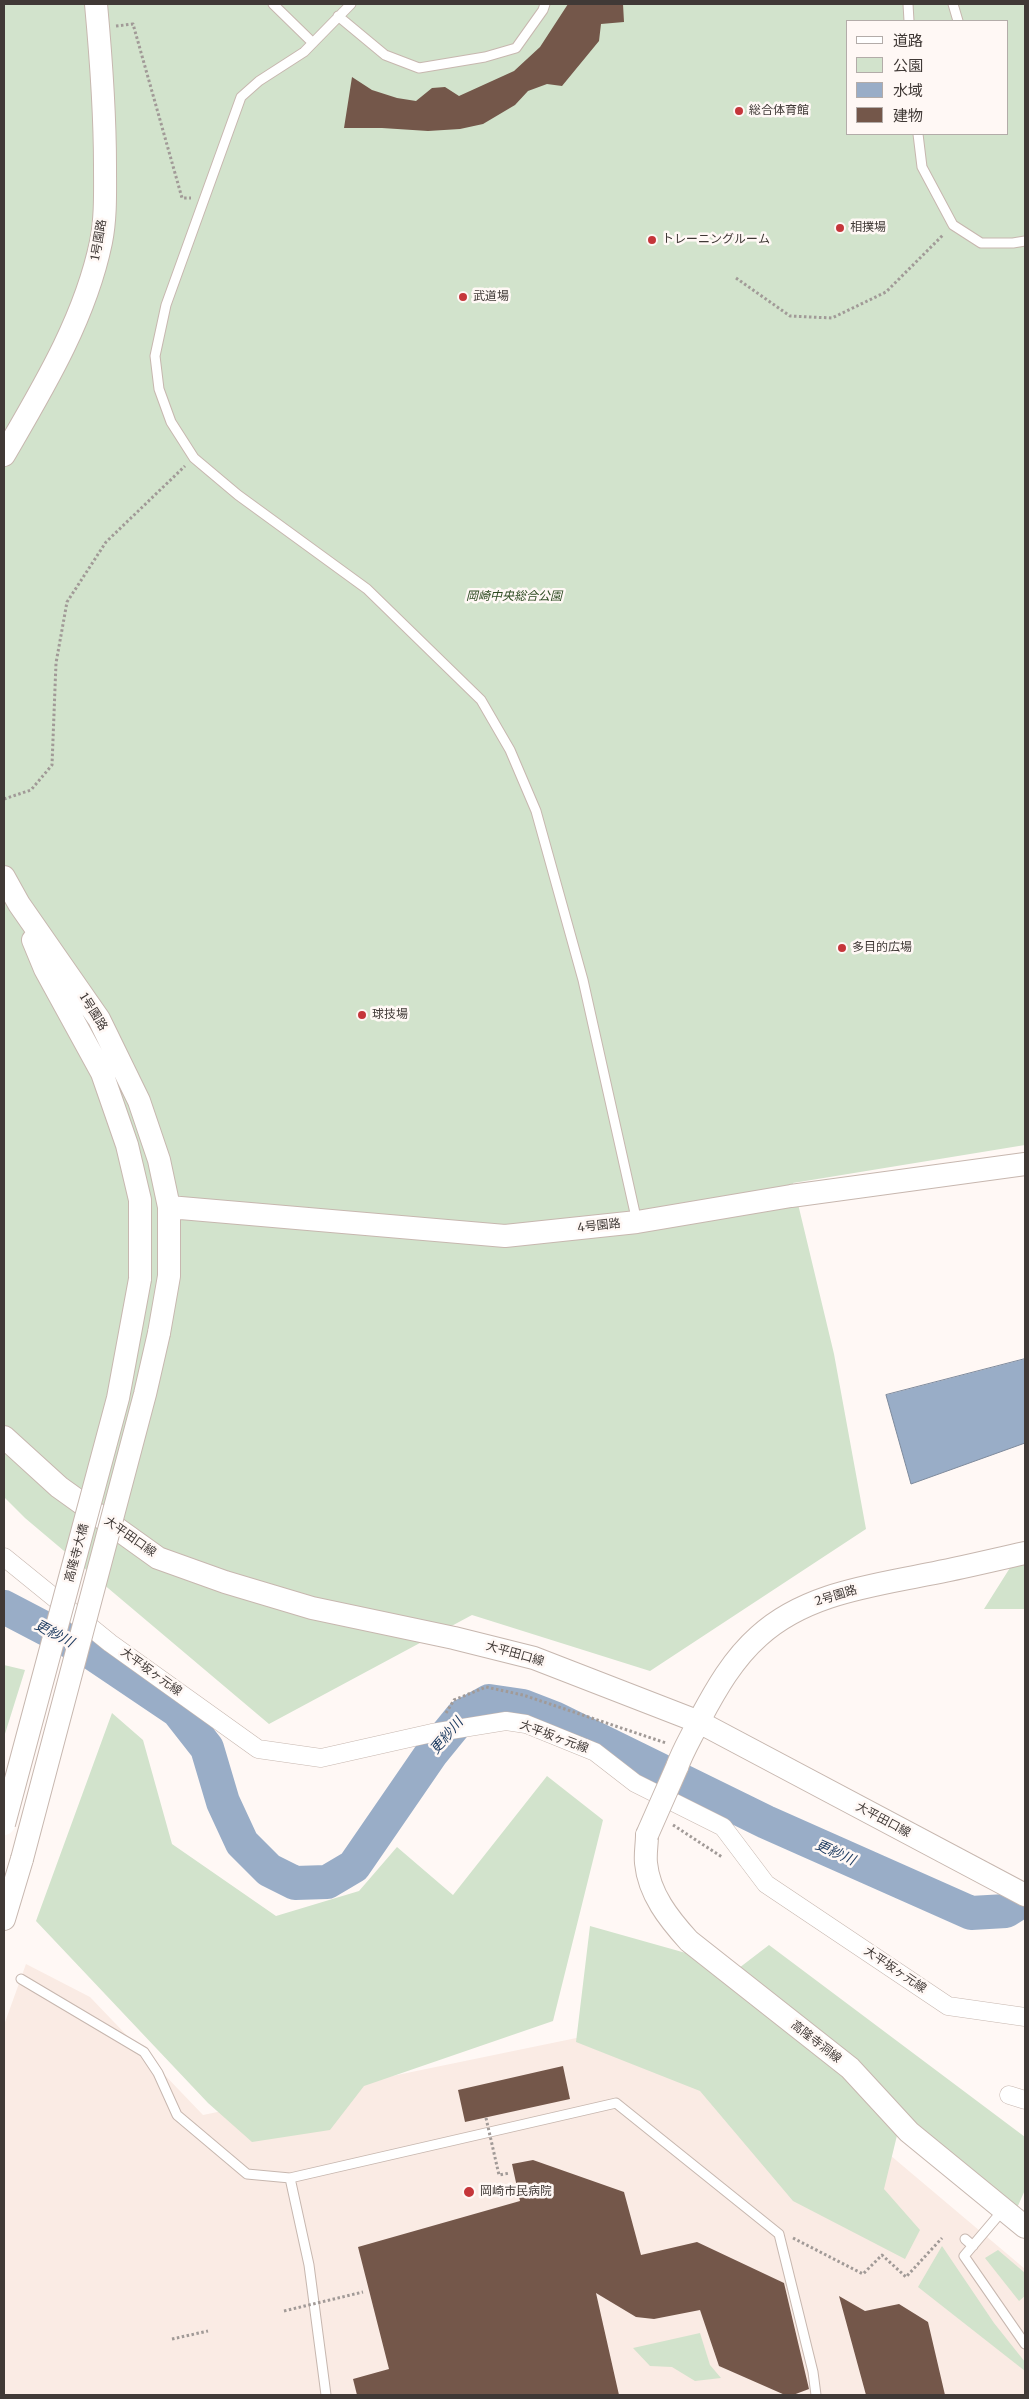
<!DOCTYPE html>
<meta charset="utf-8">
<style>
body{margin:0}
#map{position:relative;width:1029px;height:2399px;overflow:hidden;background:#fff8f5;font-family:Merriweather,"Noto Sans JP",serif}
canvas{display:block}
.frame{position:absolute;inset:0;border:5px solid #403936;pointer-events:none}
.legend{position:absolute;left:846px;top:20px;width:162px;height:115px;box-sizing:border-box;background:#fff8f5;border:1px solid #b3aca9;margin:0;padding:6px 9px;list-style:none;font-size:15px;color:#403936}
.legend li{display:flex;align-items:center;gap:10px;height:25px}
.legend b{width:25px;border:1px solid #b3aca9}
</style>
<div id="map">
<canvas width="1029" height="2399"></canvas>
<div class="frame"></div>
<ul class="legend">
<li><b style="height:6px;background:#fff"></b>道路</li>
<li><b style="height:14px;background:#d2e3cc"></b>公園</li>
<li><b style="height:14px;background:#99adc7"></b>水域</li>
<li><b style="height:14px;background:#74574a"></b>建物</li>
</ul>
</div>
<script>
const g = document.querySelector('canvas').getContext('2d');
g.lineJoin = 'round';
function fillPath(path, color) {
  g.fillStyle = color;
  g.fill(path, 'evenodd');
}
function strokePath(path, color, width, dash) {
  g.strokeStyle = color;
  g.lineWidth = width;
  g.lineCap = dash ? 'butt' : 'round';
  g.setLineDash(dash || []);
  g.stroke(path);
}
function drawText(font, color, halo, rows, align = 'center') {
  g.font = font + ' Merriweather,"Noto Sans JP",serif';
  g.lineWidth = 5;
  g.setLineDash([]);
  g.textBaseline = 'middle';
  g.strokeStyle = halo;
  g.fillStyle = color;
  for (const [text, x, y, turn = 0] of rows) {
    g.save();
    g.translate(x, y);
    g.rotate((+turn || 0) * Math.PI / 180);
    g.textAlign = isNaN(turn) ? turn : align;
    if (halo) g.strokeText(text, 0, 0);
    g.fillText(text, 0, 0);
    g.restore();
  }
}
const built = new Path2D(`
 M26 1964 90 1997 203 2115 717 2009 1025 2269V2395H4V2025Z`);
const green = new Path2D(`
 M4 4H1025V1145L793 1183 834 1354 866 1529 650 1671 472 1615 269 1724 25 1518 4 1497ZM848 21H1008V134H848Z
 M1025 1544V1609H984Z
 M4 1665 25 1670 4 1737Z
 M112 1713 143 1740 172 1844 276 1916 359 1891 397 1847 453 1895 547 1776 603 1820 553 2021 364 2086 330 2130 252 2142 208 2103 36 1921Z
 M590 1926 739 1968 769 1945 1025 2137V2190L1017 2208 901 2119 884 2189 920 2230 905 2259 793 2201 700 2091 576 2042Z
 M942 2246 994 2323 1025 2362V2371L918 2287Z
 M998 2250 1025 2273V2296L1019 2301 985 2258Z
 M700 2333 710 2365 721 2378 695 2381 672 2367 650 2366 633 2348Z`);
const water = new Path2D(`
 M1025 1359V1443L911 1484 886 1395Z`);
const river = new Path2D(`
 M4 1607 92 1653 178 1711 207 1748 223 1802 242 1843 269 1870 295 1883 327 1882 354 1866 431 1754 462 1716 489 1701 523 1706 554 1718 766 1822 971 1913 1006 1911 1025 1899`);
const building = new Path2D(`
 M568 4H623L624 22 601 24 599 41 562 86 547 84 528 91 515 105 483 124 460 129 428 131 382 128H344L352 77 372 90 397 98 416 101 432 88 445 87 459 96 514 71 540 47Z
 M563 2066 570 2099 465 2122 458 2090Z
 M533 2160 624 2192 641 2255 697 2242 784 2283 809 2389 793 2395H785L719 2366 700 2310 654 2319 636 2317 596 2293 619 2395H357L353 2379 389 2369 358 2247 520 2201 512 2164Z
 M839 2296 865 2311 899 2304 928 2322 945 2395H866Z`);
const path = new Path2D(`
 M116 26 133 24 182 198H191
 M736 278 790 316 832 318 886 292 944 234
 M4 799 31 790 52 765 56 663 67 602 106 542 185 466
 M446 1713 454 1700 486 1687 523 1695 666 1743
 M673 1825 722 1857
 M793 2238 863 2274 882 2255 906 2277 942 2238
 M172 2339 208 2331`);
const service = new Path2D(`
 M273 4 313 43
 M351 4 304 52 259 81 241 97 166 305 155 356 159 389 171 422 194 458 238 495 367 589 481 700 510 750 536 811 583 980 637 1222
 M908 4 909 21
 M953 4 958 21
 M338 16 385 55 419 68 485 57 516 48 543 10 545 4
 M918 134 922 167 953 225 981 243H1013L1025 241
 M21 1979 144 2052 158 2073 177 2115 247 2174 290 2178 616 2103 779 2234 813 2372 816 2395
 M290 2178 309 2265 326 2395
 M1003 2210 964 2256 1025 2344
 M965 2239 973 2246`);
const minor = new Path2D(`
 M4 1557 110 1643 258 1749 321 1758 432 1733 506 1721 526 1724 595 1752 635 1783 723 1827 766 1884 948 2006 1025 2017
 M1009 2095 1025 2100`);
const tertiary = new Path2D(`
 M4 455C43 388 85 319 101 242 106 217 105 191 105 166 105 112 101 58 96 4
 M4 877 19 904 99 1019 139 1101 159 1160 169 1207V1276L159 1333
 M33 940 45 969 102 1073 127 1145 140 1200V1279
 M169 1207 505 1236 637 1222 791 1196 1025 1164
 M4 1437 59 1487 158 1558 225 1582 312 1608 454 1638 534 1658 699 1722 1025 1895
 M677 1767C683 1750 692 1736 700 1719 716 1689 733 1659 759 1636 805 1594 870 1586 929 1574 961 1568 993 1560 1025 1553
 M647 1835C647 1844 645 1854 646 1863 649 1894 669 1919 689 1941L850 2068 909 2132 1025 2227
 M4 1919 22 1859`);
const pathBridge = new Path2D(`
 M486 2118 499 2175 510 2173
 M284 2311 363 2292`);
const tertiaryBridge = new Path2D(`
 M4 1824 118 1398 140 1279
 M647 1835 677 1767
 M22 1859 145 1394 159 1333`);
const markers = [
 [739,111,5,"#c5363a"],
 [840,228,5,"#c5363a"],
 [652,240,5,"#c5363a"],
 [463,297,5,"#c5363a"],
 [842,948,5,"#c5363a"],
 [362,1015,5,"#c5363a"],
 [469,2192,6,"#c5363a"]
];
const poiNames = [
 ["総合体育館",749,111],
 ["相撲場",850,228],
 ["トレーニングルーム",662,240],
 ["武道場",473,297],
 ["多目的広場",852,948],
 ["球技場",372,1015],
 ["岡崎市民病院",480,2192]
];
const streetNames = [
 ["1号園路",99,240,-80],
 ["1号園路",93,1012,58],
 ["4号園路",599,1226,-6],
 ["大平田口線",130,1537,35],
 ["高隆寺大橋",77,1553,-75],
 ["2号園路",836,1596,-17],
 ["大平田口線",515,1654,16],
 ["大平坂ヶ元線",151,1672,36],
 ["大平坂ヶ元線",554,1737,20],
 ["大平田口線",883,1820,28],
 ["大平坂ヶ元線",895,1970,34],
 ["高隆寺洞線",816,2042,38]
];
const parkNames = [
 ["岡崎中央総合公園",514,597]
];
const waterNames = [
 ["更紗川",54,1634,28],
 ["更紗川",447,1736,-50],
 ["更紗川",835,1853,24]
];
fillPath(built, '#faebe4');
fillPath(green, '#d2e3cc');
fillPath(water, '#99adc7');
strokePath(water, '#7e8a9c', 1);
strokePath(river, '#99adc7', 34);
fillPath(building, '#74574a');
strokePath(service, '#c7b7af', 11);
strokePath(minor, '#c7b7af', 19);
strokePath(tertiary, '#c7b7af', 24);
strokePath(path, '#a19a97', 3, [2.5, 2.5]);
strokePath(service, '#fff', 9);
strokePath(minor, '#fff', 18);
strokePath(tertiary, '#fff', 22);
strokePath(tertiaryBridge, '#c7b7af', 24, []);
strokePath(pathBridge, '#a19a97', 3, [2.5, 2.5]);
strokePath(tertiaryBridge, '#fff', 22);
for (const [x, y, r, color] of markers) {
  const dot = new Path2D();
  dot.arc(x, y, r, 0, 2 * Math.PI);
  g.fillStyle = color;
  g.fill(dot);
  strokePath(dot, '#fff8f5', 2);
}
drawText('12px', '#403936', '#fff8f5', poiNames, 'left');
drawText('12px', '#403936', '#fff8f5', streetNames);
drawText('italic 12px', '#2e4b22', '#fff8f5', parkNames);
drawText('italic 14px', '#1f3d62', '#fff8f5', waterNames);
</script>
